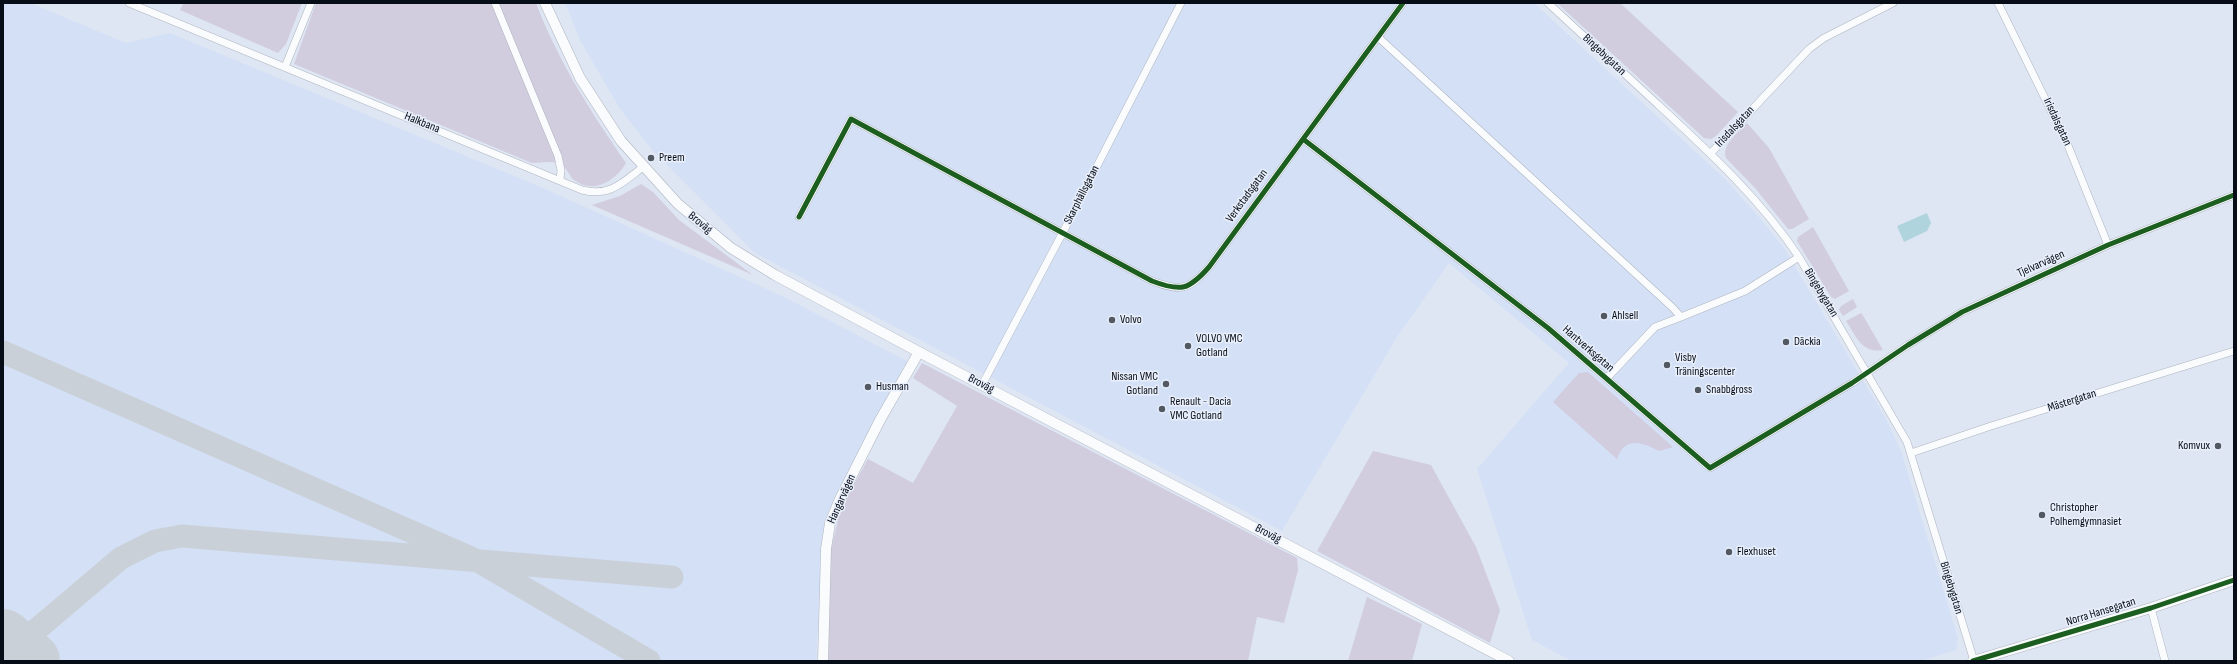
<!DOCTYPE html>
<meta charset="utf-8">
<style>
body{margin:0}
#map{position:relative;width:2237px;height:664px;overflow:hidden;background:#dee6f3;font-family:"Sofia Sans Condensed",sans-serif}
canvas{display:block}
.frame{position:absolute;inset:0;border:4px solid #070d16;pointer-events:none}
</style>
<div id="map">
<canvas width="2237" height="664"></canvas>
<div class="frame"></div>
</div>
<script>
const g = document.querySelector('canvas').getContext('2d');
g.lineJoin = 'round';
function fillPath(path, color) {
  g.fillStyle = color;
  g.fill(path, 'evenodd');
}
function strokePath(path, color, width, dash) {
  g.strokeStyle = color;
  g.lineWidth = width;
  g.lineCap = dash ? 'butt' : 'round';
  g.setLineDash(dash || []);
  g.stroke(path);
}
function drawText(font, color, halo, rows, align = 'center') {
  g.font = font + ' "Sofia Sans Condensed",sans-serif';
  g.lineWidth = 3;
  g.setLineDash([]);
  g.textBaseline = 'middle';
  g.strokeStyle = halo;
  g.fillStyle = color;
  for (const [text, x, y, turn = 0] of rows) {
    g.save();
    g.translate(x, y);
    g.rotate((+turn || 0) * Math.PI / 180);
    g.textAlign = isNaN(turn) ? turn : align;
    if (halo) g.strokeText(text, 0, 0);
    g.fillText(text, 0, 0);
    g.restore();
  }
}
const built = new Path2D(`
 M3 3H30L126 43 170 33 543 188 784 297 907 361 836 494 824 523 816 661H3Z
 M565 3H1534L1724 178 1759 217 1784 248 1886 419 1901 451 1958 638 1956 650 1921 661H1572L1532 640 1477 469 1569 363 1449 263 1397 337 1282 531 755 253 653 151 620 109 580 40Z`);
const green = new Path2D(`
 M184 3H302L286 44 278 53 180 10Z
 M316 3H536C558 61 591 112 626 163 616 180 594 195 574 180 567 174 567 165 557 163 550 161 539 163 532 163L294 64Z
 M1557 3H1620L1738 112 1716 136 1711 139 1704 138Z
 M1747 123 1769 148 1809 219 1792 229H1788L1755 188 1726 158C1721 145 1739 132 1747 123Z
 M641 184 653 192 679 220 753 275 592 205 620 196Z
 M1813 227 1849 291 1835 299 1831 297 1797 241 1798 237Z
 M1853 299 1857 307 1843 316 1839 310 1841 306Z
 M1861 313 1862 314 1883 350C1862 354 1856 336 1846 321Z
 M922 363 1297 558 1298 570 1284 623 1257 617 1248 661H828L831 549 841 508 868 459 913 483 957 406 913 378Z
 M1588 372 1673 447 1659 451C1642 442 1625 436 1617 459L1553 402 1579 373Z
 M1373 451 1431 465 1476 547 1500 610 1490 643 1317 551Z
 M1367 597 1422 624 1412 661H1348Z`);
const water = new Path2D(`
 M1927 213 1931 223 1927 231 1904 242 1897 226Z`);
const taxiway = new Path2D(`
 M3 352 478 561 649 661
 M3 658 121 558 155 541 182 536 672 577`);
const runway = new Path2D(`
 M3 638 31 661`);
const street = new Path2D(`
 M129 3 582 190C610 197 622 183 643 167
 M495 3 558 156 561 170 560 180
 M1548 3C1583 35 1618 68 1653 100 1706 149 1759 197 1799 257L1907 442 1974 661
 M1998 3 2067 143 2108 245
 M1378 37 1673 308 1681 317 1655 327 1607 378
 M285 67 311 3
 M1303 139 1548 328 1710 468 1852 383 1908 345 1962 312 2108 245 2234 195
 M1711 153 1809 49 1824 38 1893 3
 M799 217 851 119 1152 281C1181 292 1189 290 1209 267L1403 3
 M1681 317 1745 291 1799 257
 M982 385 1062 234 1181 3
 M1911 453 1991 426 2234 351
 M2151 608 2165 661`);
const secondary = new Path2D(`
 M545 3 580 78 621 141 678 204 731 248 775 275 919 352 1509 661
 M823 661 826 549 830 523 840 499 880 420 919 352
 M1973 661 2151 608 2234 580`);
const cycleway = new Path2D(`
 M1303 139 1548 328 1710 468 1852 383 1908 345 1962 312 2108 245 2234 195
 M799 217 851 119 1152 281C1181 292 1189 290 1209 267L1403 3
 M1973 661 2151 608 2234 580`);
const markers = [
 [651,158,4,"#525963"],
 [1604,316,4,"#525963"],
 [1112,320,4,"#525963"],
 [1786,342,4,"#525963"],
 [1188,346,4,"#525963"],
 [1667,365,4,"#525963"],
 [1166,384,4,"#525963"],
 [868,387,4,"#525963"],
 [1698,390,4,"#525963"],
 [1162,409,4,"#525963"],
 [2218,446,4,"#525963"],
 [2042,515,4,"#525963"],
 [1729,552,4,"#525963"]
];
const streetNames = [
 ["Bingebygatan",1604,55,43],
 ["Irisdalsgatan",2057,122,65],
 ["Halkbana",422,123,22],
 ["Irisdalsgatan",1735,127,-47],
 ["Skarphällsgatan",1082,195,-63],
 ["Verkstadsgatan",1247,196,-54],
 ["Broväg",700,223,39],
 ["Tjelvarvägen",2041,264,-24],
 ["Bingebygatan",1821,293,59],
 ["Hantverksgatan",1588,349,41],
 ["Broväg",981,384,28],
 ["Mästergatan",2072,401,-18],
 ["Hangarvägen",842,499,-66],
 ["Broväg",1268,534,28],
 ["Bingebygatan",1951,588,73],
 ["Norra Hansegatan",2101,612,-17]
];
const poiNames = [
 ["Preem",659,158],
 ["Ahlsell",1612,316],
 ["Volvo",1120,320],
 ["VOLVO VMC",1196,339],
 ["Gotland",1196,353],
 ["Däckia",1794,342],
 ["Visby",1675,358],
 ["Träningscenter",1675,372],
 ["Nissan VMC",1158,377,"right"],
 ["Gotland",1158,391,"right"],
 ["Husman",876,387],
 ["Snabbgross",1706,390],
 ["Renault - Dacia",1170,402],
 ["VMC Gotland",1170,416],
 ["Komvux",2210,446,"right"],
 ["Christopher",2050,508],
 ["Polhemgymnasiet",2050,522],
 ["Flexhuset",1737,552]
];
fillPath(built, '#d3e0f6');
fillPath(green, '#d1cdde');
fillPath(water, '#b0d4dd');
strokePath(taxiway, '#cad0d8', 23);
strokePath(runway, '#cad0d8', 58);
strokePath(street, '#aeb4bf', 8);
strokePath(secondary, '#aeb4bf', 11);
strokePath(street, '#fafbfd', 7);
strokePath(secondary, '#fafbfd', 10);
strokePath(cycleway, '#1b5e20', 5);
for (const [x, y, r, color] of markers) {
  const dot = new Path2D();
  dot.arc(x, y, r, 0, 2 * Math.PI);
  g.fillStyle = color;
  g.fill(dot);
  strokePath(dot, '#e9f0fc', 1.5);
}
drawText('12px', '#070d16', '#e9f0fc', streetNames);
drawText('12px', '#070d16', '#e9f0fc', poiNames, 'left');
</script>
